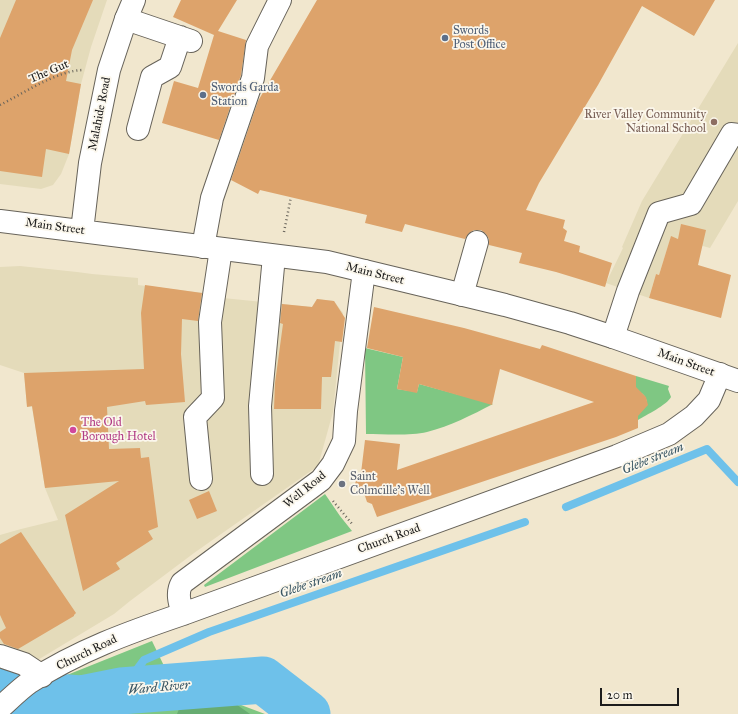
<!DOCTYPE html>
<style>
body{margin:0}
#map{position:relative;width:738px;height:714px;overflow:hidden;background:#f1e7ce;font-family:"IM FELL Great Primer",serif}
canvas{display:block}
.scale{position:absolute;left:600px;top:688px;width:79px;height:18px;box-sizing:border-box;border:2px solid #1c1c1c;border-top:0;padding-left:5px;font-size:12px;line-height:14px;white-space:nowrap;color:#1c1c1c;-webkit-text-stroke:3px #fbf7ec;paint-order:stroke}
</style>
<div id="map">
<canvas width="738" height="714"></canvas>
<div class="scale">20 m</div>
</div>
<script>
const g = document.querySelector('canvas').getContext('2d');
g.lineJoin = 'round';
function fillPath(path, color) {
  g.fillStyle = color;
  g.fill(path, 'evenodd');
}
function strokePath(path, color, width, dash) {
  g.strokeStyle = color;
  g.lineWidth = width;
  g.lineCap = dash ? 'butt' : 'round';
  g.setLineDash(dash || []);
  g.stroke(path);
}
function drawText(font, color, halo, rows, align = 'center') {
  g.font = font + ' "IM FELL Great Primer",serif';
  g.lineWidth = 3.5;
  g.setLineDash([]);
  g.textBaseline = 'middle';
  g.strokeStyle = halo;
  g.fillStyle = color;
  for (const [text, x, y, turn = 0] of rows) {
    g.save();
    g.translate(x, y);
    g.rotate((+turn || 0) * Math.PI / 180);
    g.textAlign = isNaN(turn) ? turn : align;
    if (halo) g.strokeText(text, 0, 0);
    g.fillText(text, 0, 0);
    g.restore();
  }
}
const built = new Path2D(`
 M0 0H107L91 47 81 84 69 154 61 174 53 185 41 189 0 184Z
 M738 43V201L710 248 671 237 659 275 656 274 649 298 606 283 623 248 622 247 642 201Z
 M20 266 77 272 92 274 138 278V285L204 293 223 298 312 307 317 299 334 301 343 313 333 412 318 466 194 553 130 601 114 614 36 661 0 649V535L21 529 58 520 45 488 32 407H27L24 373 0 365V267Z`);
const green = new Path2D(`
 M365 348 403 357 397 389 417 392 419 384 493 404C472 415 450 426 427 432 410 436 383 434 366 434Z
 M636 376 669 386 668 389 671 397C667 405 646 415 638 420V413L647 402C645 395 643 393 636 391Z
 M325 494 340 516 352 531 205 587 204 585Z
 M152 641 166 670 179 709 233 702 265 714H12L41 690 62 677Z`);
const forest = new Path2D(`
 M233 702 250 714H177L179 709Z`);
const stream = new Path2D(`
 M566 507 707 449 738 482
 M121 691 144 660 209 632 525 522`);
const river = new Path2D(`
 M0 689 42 696 81 699 121 691 263 680 307 714`);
const building = new Path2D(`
 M16 0H93L72 50 66 81 81 84 69 154 46 149 42 177 0 171V38Z
 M181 0H237L218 31 246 40 241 75 219 140 162 123 174 81 198 88 214 35 173 17Z
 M317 0H715L694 36 642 6 598 85 539 183 526 210 565 220 563 228 567 231 564 241 580 246 579 252 612 263 605 287 556 272 519 263 522 253 489 245V239L486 234 481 230H474L469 233 465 239 405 224 402 232 365 223 367 215 260 190 258 194 231 180 258 101Z
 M681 224 706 230 698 265 731 275 721 318 649 298 656 274 659 275 671 236 678 239Z
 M145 285 202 293 198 321 182 319 181 354 185 402 146 405 145 401 107 407 109 449 140 448 141 458 149 457 158 527 148 531 153 539 116 563 120 569 83 591 65 515 119 481 45 488 32 406 27 407 24 373 144 369 141 313Z
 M317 299 334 301 345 318 342 342 335 341 331 377H322L321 409H274L275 383 283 324 280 323 282 304 312 307Z
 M374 307 464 328 540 349 542 345 636 376V387L646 397 648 405 638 416V428L616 437 377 517 372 504 367 502 365 496 358 491 355 485 356 479 361 473 365 440 400 444 397 470 594 402 500 369 492 405 419 384 417 393 397 389 403 357 367 348Z
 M209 491 217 511 197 519 189 500Z
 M21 532 76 613 74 615V616L18 649 4 644 0 638V632L6 628 0 615V544Z`);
const path = new Path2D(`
 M0 105C24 93 58 70 84 70
 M284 232 291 197
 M333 501 353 525`);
const minor = new Path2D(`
 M126 19 191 41
 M138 129 152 77 170 67 180 37
 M203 247 212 198 253 78 257 46 280 0
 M462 295 477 242
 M613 337 628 291 659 213 691 204 732 134 738 135
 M262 474 260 406 274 256
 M201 479 195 417 213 398 210 322 221 249
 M183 614C180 604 176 593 182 583L321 480 333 464 344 441 346 411 364 271
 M0 656 24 664 42 676
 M0 708C10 699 20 689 30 682 77 651 130 632 183 614L617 456 669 434 694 416 709 400 720 374`);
const major = new Path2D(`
 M0 221 327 262 505 305 570 323 613 337 738 381
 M82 231 90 163 109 70 126 19 134 0`);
const markers = [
 [445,38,4,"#5c6f8a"],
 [203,95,4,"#5c6f8a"],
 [714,122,4,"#8d6e63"],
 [73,430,4,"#d1479c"],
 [342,484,4,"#6b7280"]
];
const serviceNames = [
 ["Swords",453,31],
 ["Post Office",453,45],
 ["Swords Garda",211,88],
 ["Station",211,102]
];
const streetNames = [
 ["The Gut",49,72,-23],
 ["Malahide Road",100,114,-79],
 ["Main Street",55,227,8],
 ["Main Street",375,274,14],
 ["Main Street",686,363,20],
 ["Well Road",305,490,-39],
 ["Church Road",389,539,-20],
 ["Church Road",87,653,-26]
];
const educationNames = [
 ["River Valley Community",706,115],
 ["National School",706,129]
];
const hotelNames = [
 ["The Old",81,423],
 ["Borough Hotel",81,437]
];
const worshipNames = [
 ["Saint",350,477],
 ["Colmcille's Well",350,491]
];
const waterNames = [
 ["Glebe stream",653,459,-22],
 ["Glebe stream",311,584,-19],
 ["Ward River",159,688,-5]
];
fillPath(built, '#e4dbba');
fillPath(green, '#7fc783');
fillPath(forest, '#67ac71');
strokePath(stream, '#6ec1ea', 8);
strokePath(river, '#6ec1ea', 47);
fillPath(building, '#dda36b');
strokePath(minor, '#67635a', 24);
strokePath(major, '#67635a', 24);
strokePath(path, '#67635a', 2.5, [1, 3]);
strokePath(minor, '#fff', 22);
strokePath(major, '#fff', 22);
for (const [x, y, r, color] of markers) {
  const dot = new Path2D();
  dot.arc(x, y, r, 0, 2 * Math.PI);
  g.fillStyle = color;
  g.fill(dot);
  strokePath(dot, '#fbf7ec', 1.5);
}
drawText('12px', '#4e5e75', '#fbf7ec', serviceNames, 'left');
drawText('12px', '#1c1c1c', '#fbf7ec', streetNames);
drawText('12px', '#785e54', '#fbf7ec', educationNames, 'right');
drawText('12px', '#b23c85', '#fbf7ec', hotelNames, 'left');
drawText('12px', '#5b616d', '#fbf7ec', worshipNames, 'left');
drawText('italic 13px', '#395664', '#fbf7ec', waterNames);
</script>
